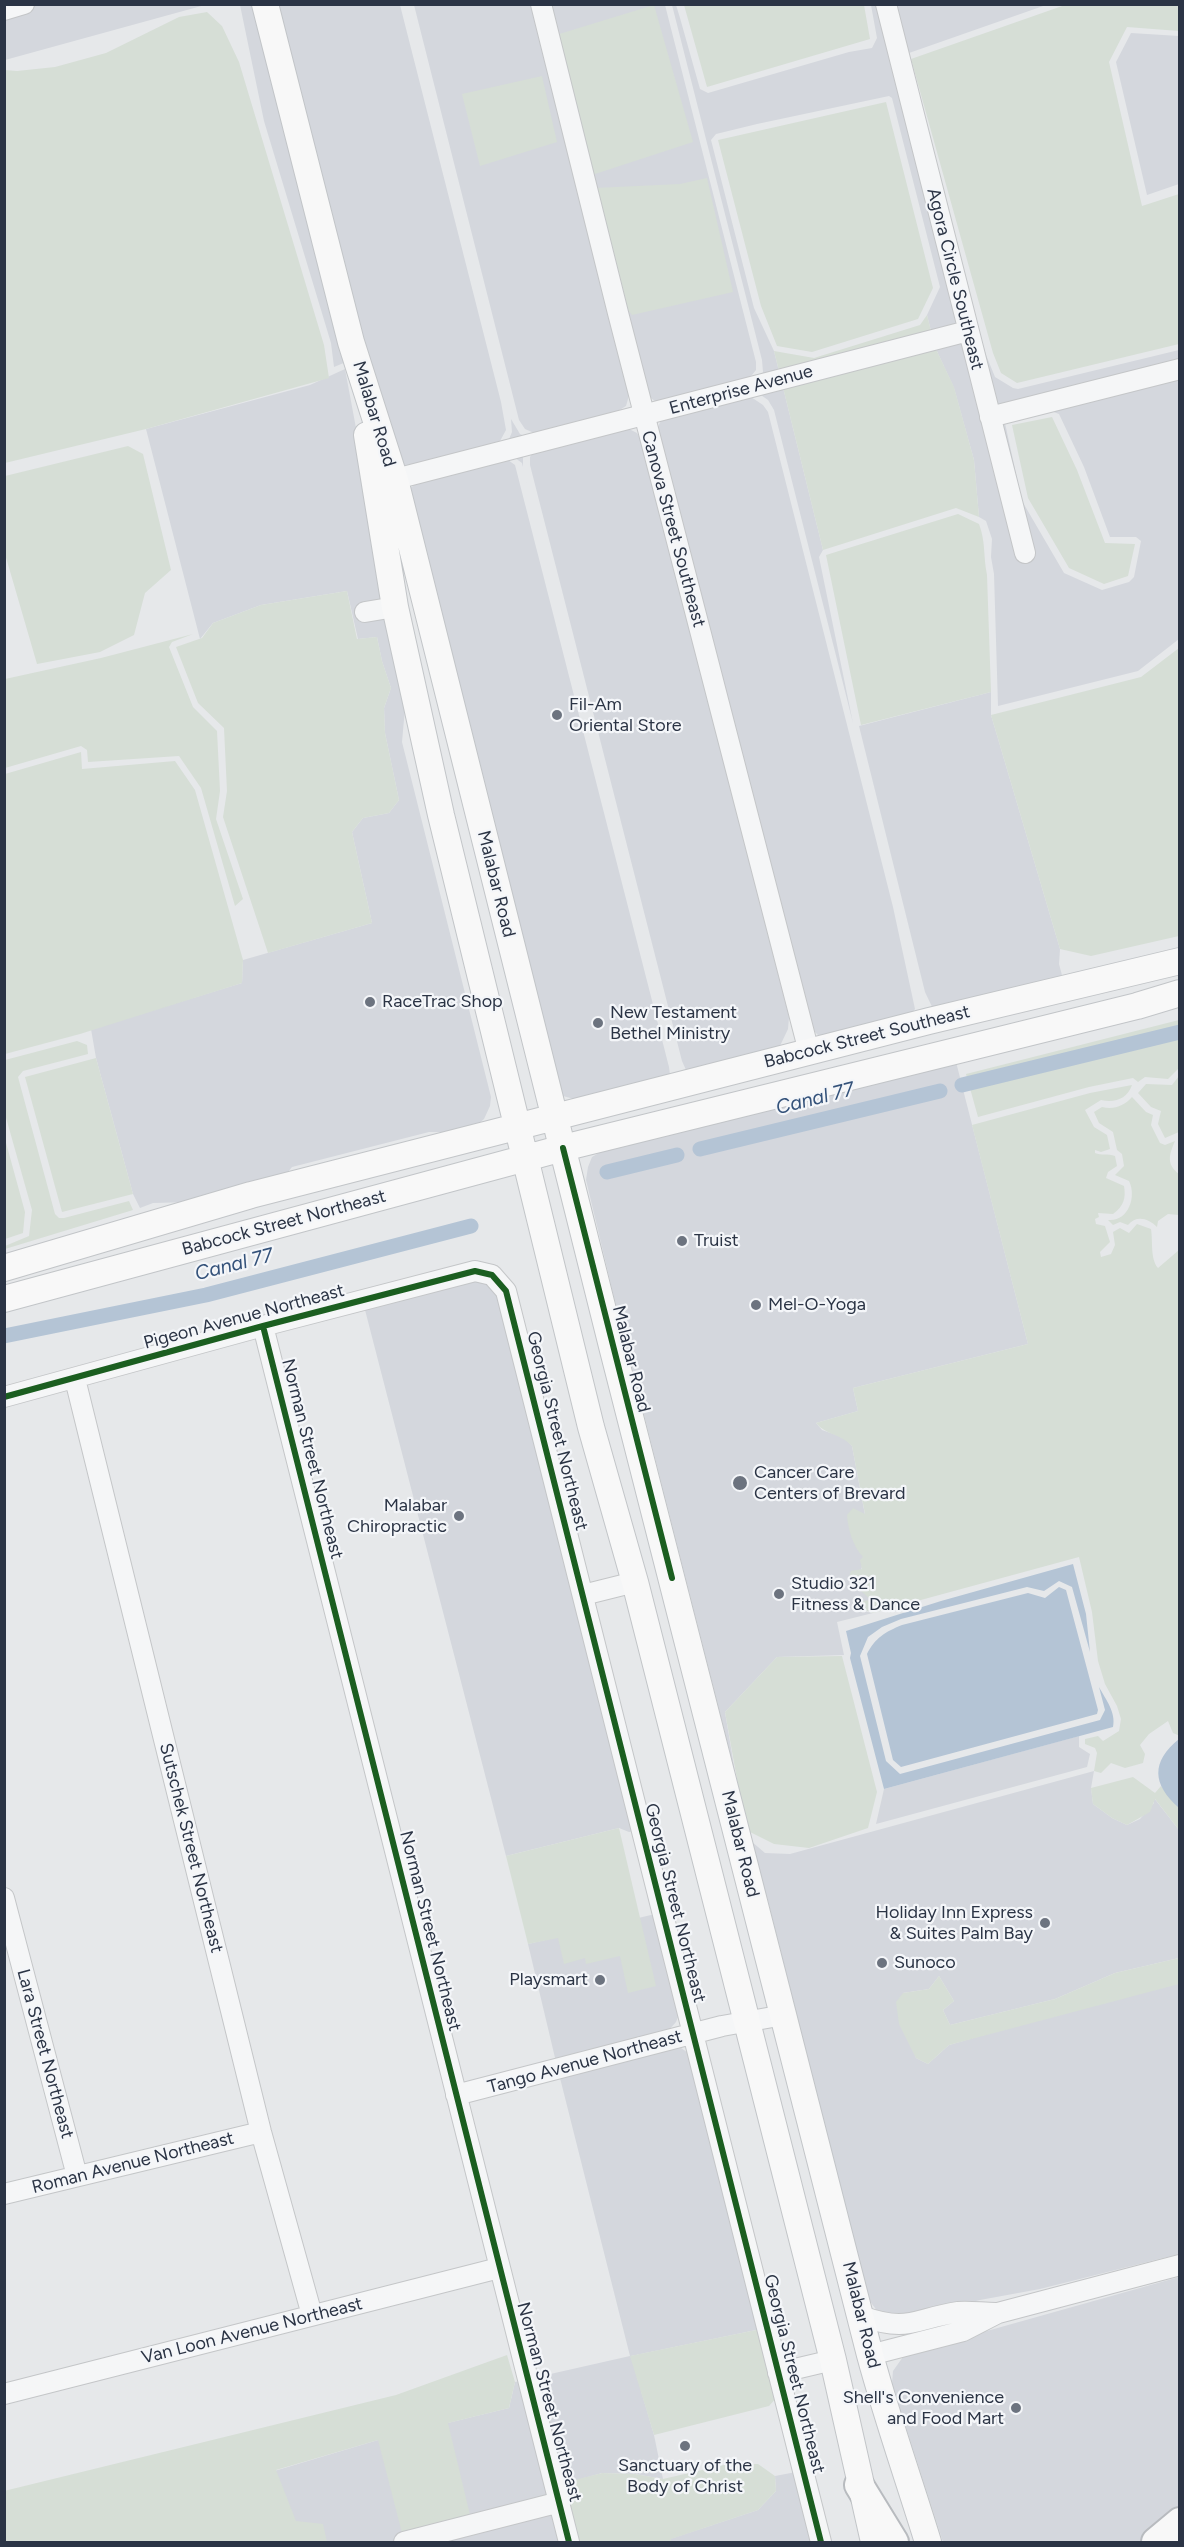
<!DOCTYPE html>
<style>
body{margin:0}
#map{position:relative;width:1184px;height:2547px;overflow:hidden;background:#e6e8ea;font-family:Figtree,sans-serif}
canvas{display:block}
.frame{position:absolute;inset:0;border:6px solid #2b3445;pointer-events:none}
</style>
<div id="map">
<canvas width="1184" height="2547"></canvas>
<div class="frame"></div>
</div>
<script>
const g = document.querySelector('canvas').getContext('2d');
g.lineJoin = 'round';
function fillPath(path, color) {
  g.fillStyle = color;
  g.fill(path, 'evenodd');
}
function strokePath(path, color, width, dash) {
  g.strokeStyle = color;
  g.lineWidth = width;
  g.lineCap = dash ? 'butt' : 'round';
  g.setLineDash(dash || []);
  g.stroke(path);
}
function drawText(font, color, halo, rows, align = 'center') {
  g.font = font + ' Figtree,sans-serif';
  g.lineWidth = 4.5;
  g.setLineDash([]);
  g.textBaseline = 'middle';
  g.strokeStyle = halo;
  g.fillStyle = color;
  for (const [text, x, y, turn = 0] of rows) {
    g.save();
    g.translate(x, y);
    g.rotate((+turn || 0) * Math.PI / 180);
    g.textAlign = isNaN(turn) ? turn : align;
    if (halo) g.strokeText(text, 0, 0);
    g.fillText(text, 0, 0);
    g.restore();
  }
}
const built = new Path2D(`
 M5 5H205L5 60Z
 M240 5H257L346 362 334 367 331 343 264 121Z
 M273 5H400L501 402 506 430 500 441 488 447 419 464 405 465 393 457Z
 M414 5H533L630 392 626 406 618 411 534 433 525 429 519 420Z
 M546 5H665L756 362V370L752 375 744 380 661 402 655 401 645 394Z
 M672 5H676L680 18 700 89 708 93 849 52 872 48 877 38 871 5H1046L909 53 904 59 986 355 995 377 1013 388 1018 389 1179 350V639L1138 671 998 706 994 574 991 557 992 539 986 521 979 517 974 460 954 388 935 347 927 315 940 287 892 98 889 96 757 124 716 134 711 140 754 308 774 351 823 550 819 557 853 723 774 410 768 400 758 393 665 411 642 429 631 423 529 447 523 456V467L554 590 522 463 511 455 507 444 512 432 511 419 520 434 531 439 632 408 634 403 651 406 758 379 763 372 762 360ZM1051 411 1059 414 1084 467 1110 537H1136L1141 541 1134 577 1129 582 1102 590 1064 573 1022 501 1005 423Z
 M1131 33 1179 36V184L1147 195 1116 62Z
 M345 369 406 697 402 742 491 1097 490 1106 484 1119 474 1128 456 1132H429L292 1167 284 1177 192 1202 153 1203 140 1208 133 1194 96 1058 91 1029 242 983 243 960 372 923 352 832 363 818 389 813 399 800 385 733 384 708 391 688 382 661 377 637 358 639 347 591 261 605 213 623 200 639 146 429 310 385Z
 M748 395 763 405 768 412 893 907 915 1009 910 1016 830 1037 818 1035 807 1024 656 432 661 420Z
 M627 428 637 433 642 441 789 1017 788 1029 779 1048 686 1070 682 1061 530 465V457L534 451Z
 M499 460H508L515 465 669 1067 670 1075 574 1099 563 1096 555 1088 403 503 410 488 424 479Z
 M991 692V715L1060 949 1059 964 1063 979 934 1011 925 992 859 726Z
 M955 1058 1028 1344 853 1388 858 1411 816 1423 822 1430 845 1438 852 1446 865 1515 864 1557 859 1580 871 1600 867 1602 863 1611 873 1613 837 1622 844 1655 777 1657 725 1712 735 1772 612 1289 586 1180 588 1167 592 1157 609 1147Z
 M473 1278 485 1282 497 1294 635 1831 629 1832 619 1828 506 1856 364 1306Z
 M1079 1736V1747L1090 1754 1087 1767 876 1824 884 1789Z
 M1094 1771 1091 1788 1093 1804 1112 1818 1127 1825 1140 1819 1154 1803V1798L1179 1830V1958L1115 1973 1055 1999 950 2025 943 2010 954 2001 939 1976 929 1989 903 1993 916 2058 928 2064 949 2045 1179 1979V2254L1040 2289 980 2300 903 2319 878 2312 869 2300 768 1901 751 1841 765 1853 790 1854Z
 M651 1915 657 1916 680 2012 676 2022 668 2031 556 2062 528 1944Z
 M673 2046 680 2047 688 2053 761 2329 631 2356 654 2435 663 2479 635 2474 602 2473 563 2484 580 2542H37L378 2440 509 2408 515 2382 630 2356 559 2074Z
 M1179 2277V2510L1144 2542H943L892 2384 893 2371 905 2354Z
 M796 2472 814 2542H671L670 2539 758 2510 776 2491 775 2476Z`);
const green = new Path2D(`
 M654 5 693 142 592 175 556 35Z
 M684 5H864L870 39 707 87Z
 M1065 5H1179V31L1127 27 1109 62 1142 206 1179 194V344L1017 383 1001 373 993 353 911 59Z
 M207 12 222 26 239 62 324 345 329 378 146 429 5 463V70L17 71 55 67 106 53 179 17Z
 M542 76 557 142 480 166 462 94Z
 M886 102 933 288 918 319 812 352 777 346 761 306 718 140Z
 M707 178 733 292 632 315 625 306 595 188 680 184Z
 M927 315 935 347 954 387 974 460 979 517 956 508 823 550 774 351 814 358 920 325Z
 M1052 417 1077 470 1105 543 1135 544 1128 576 1104 584 1069 568 1028 498 1012 425Z
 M128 446 143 454 171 570 145 593 134 635 100 652 37 664 5 554V476Z
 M958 514 979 524C986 543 983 555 987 575L991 692 861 725 826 555Z
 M347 591 357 639 377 637 382 661 391 688 384 708 385 733 399 800 389 813 363 818 352 832 372 923 268 953 223 817 227 791 224 728 198 703 176 647 202 638 213 623 261 605Z
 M193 634 172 642 169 647 193 707 217 731 220 791 216 819 243 899 235 906 201 788 179 756 88 762 87 750 81 746 5 768V679L101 658Z
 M1179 648V936L1091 956 1060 949 991 715 1141 677Z
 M81 752 82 769 175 761 195 790 243 960 242 983 80 1034 5 1054V774Z
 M1179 1020V1068L1168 1079 1145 1077 1138 1082 1133 1078 1089 1087 978 1117 966 1074Z
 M77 1041 87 1045 88 1054 23 1071 18 1077 55 1214 59 1218H64L129 1201 133 1210 5 1249V1246L29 1236 32 1210 5 1114V1060Z
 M96 1058 133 1194 62 1212 25 1077Z
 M1179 1076V1132L1165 1138 1158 1124 1161 1111 1151 1107 1138 1093 1146 1084 1172 1085Z
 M1132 1085C1127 1099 1115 1103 1101 1100L1085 1110 1094 1127 1107 1135 1110 1149 1101 1152 1095 1150V1153C1101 1156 1108 1153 1115 1156L1117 1166 1108 1172 1106 1178 1124 1186C1126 1198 1124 1206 1113 1214L1098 1213 1099 1217 1095 1219 1096 1224 1105 1226 1110 1242 1100 1252 1101 1257 1111 1254 1115 1245 1113 1232 1120 1228 1129 1233 1137 1224 1151 1229C1153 1241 1150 1259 1158 1268L1179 1250 1180 1736 1173 1733 1168 1721 1149 1734 1140 1745 1145 1754 1143 1763 1125 1768 1111 1763 1101 1773 1094 1771 1097 1753 1095 1748 1085 1744V1739L1098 1736 1103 1741 1119 1731 1121 1719 1117 1706 1105 1684 1098 1661 1092 1612 1079 1557 873 1613 859 1608 862 1601 871 1600 859 1589V1580L852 1581 849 1577 851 1571 862 1569 860 1560 863 1557C853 1546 848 1530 847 1515L853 1508 865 1514 852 1446C841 1434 826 1435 816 1423L858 1411 853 1388 1028 1344 972 1125 1090 1093Z
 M1132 1097 1146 1112 1153 1115 1151 1125 1160 1143 1165 1145 1175 1141C1169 1155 1166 1164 1179 1174V1215L1168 1214 1158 1221 1157 1227C1148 1218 1136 1215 1128 1225L1120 1222 1113 1225 1108 1220C1128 1222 1137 1197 1129 1181L1115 1175 1124 1166 1122 1154 1117 1150 1113 1132 1099 1123 1094 1112 1102 1107C1114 1110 1124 1106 1132 1097Z
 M5 1139 25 1212 23 1233 5 1239Z
 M842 1656 877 1792 868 1828 809 1848 774 1844 746 1830 725 1712 777 1657Z
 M1133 1777 1155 1793 1161 1786 1179 1808V1830L1155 1799 1150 1812 1127 1825 1112 1818 1093 1804 1091 1788Z
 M619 1828 656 1986 628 1993 620 1956 586 1964 585 1958 564 1964 558 1938 528 1944 506 1856Z
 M1179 1958V1984L949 2045 928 2064 916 2058 899 2024 896 2002 903 1993 929 1989 939 1976 954 2001 943 2010 950 2025 1055 1999 1115 1973Z
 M761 2329 778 2396 769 2406 654 2435 630 2356Z
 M507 2355 515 2382 509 2408 448 2423 470 2515 402 2533 378 2440 276 2470 296 2521 323 2524 327 2542H5L4 2491 396 2395Z
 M728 2464H758L775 2476 776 2491 758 2510 671 2539V2542H580L563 2483 602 2473 635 2474 663 2479Z`);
const water = new Path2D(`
 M1073 1564 1086 1614 1090 1652 1072 1587 1059 1581 1044 1591 1027 1587 901 1619 882 1627 868 1637 860 1656 886 1761 900 1774 1100 1720 1105 1710 1099 1687C1106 1700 1116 1712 1113 1727L884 1789 850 1658 851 1653 846 1631 941 1601Z
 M1059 1587 1066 1590 1098 1710 1097 1714 901 1767 893 1760 867 1654C875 1638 885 1632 902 1625L1028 1593 1045 1598Z
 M1179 1739V1808C1152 1784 1151 1762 1179 1739Z`);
const canal = new Path2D(`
 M962 1085 1180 1032
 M700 1149 940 1091
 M607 1172 677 1155
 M4 1336 206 1295 471 1226`);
const minor = new Path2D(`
 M541 4 618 313 809 1052
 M886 4 1025 553
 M4 10 24 4
 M990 417 1180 369
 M384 482 968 331
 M365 612 395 607
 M263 1326 569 2542
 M75 1379 261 2132 312 2315
 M4 1397 263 1326 475 1271 492 1275 506 1291 821 2542
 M583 1595 635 1582
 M4 1898 77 2176
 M456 2095 722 2026 784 2015
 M4 2194 261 2132
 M861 2316C909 2333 913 2319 958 2312 970 2311 983 2313 996 2313
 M870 2355 963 2331 998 2313 1180 2265
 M778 2373 833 2360
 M4 2394 499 2268
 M404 2542 560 2502`);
const major = new Path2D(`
 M265 4 351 342 395 480 613 1350 870 2355C887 2418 909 2480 928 2542
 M367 435 395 607 441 815 591 1427 635 1582 833 2360 874 2542
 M4 1268 251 1195 929 1021 1180 961
 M4 1299 563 1148 1137 1006 1180 993`);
const highway = new Path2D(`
 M859 2485 894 2542
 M1156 2542 1180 2522`);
const cycleway = new Path2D(`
 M563 1148 672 1578
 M263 1326 569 2542
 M4 1397 263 1326 475 1271 492 1275 506 1291 821 2542`);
const markers = [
 [557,715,6,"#6c737f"],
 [370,1002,6,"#6c737f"],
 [598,1023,6,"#6c737f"],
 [682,1241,6,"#6c737f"],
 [756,1305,6,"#6c737f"],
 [740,1483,8,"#6c737f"],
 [459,1516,6,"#6c737f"],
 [779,1594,6,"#6c737f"],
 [1045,1923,6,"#6c737f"],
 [882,1963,6,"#6c737f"],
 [600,1980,6,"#6c737f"],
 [1016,2408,6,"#6c737f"],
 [685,2446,6,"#6c737f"]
];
const streetNames = [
 ["Agora Circle Southeast",955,279,76],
 ["Enterprise Avenue",741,390,-15],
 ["Malabar Road",374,414,73],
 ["Canova Street Southeast",673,529,75],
 ["Malabar Road",496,884,76],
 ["Babcock Street Southeast",867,1037,-14],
 ["Babcock Street Northeast",284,1223,-15],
 ["Pigeon Avenue Northeast",244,1317,-15],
 ["Malabar Road",631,1359,76],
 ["Georgia Street Northeast",557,1431,76],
 ["Norman Street Northeast",312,1459,76],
 ["Malabar Road",740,1844,76],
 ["Sutschek Street Northeast",191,1848,76],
 ["Georgia Street Northeast",675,1903,76],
 ["Norman Street Northeast",430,1931,76],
 ["Lara Street Northeast",45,2054,75],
 ["Tango Avenue Northeast",585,2062,-15],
 ["Roman Avenue Northeast",133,2163,-14],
 ["Malabar Road",861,2315,76],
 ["Van Loon Avenue Northeast",252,2331,-14],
 ["Georgia Street Northeast",794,2374,76],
 ["Norman Street Northeast",549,2402,75]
];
const poiNames = [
 ["Fil-Am",569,705],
 ["Oriental Store",569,726],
 ["RaceTrac Shop",382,1002],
 ["New Testament",610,1013],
 ["Bethel Ministry",610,1034],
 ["Truist",694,1241],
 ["Mel-O-Yoga",768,1305],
 ["Cancer Care",754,1473],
 ["Centers of Brevard",754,1494],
 ["Malabar",447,1506,"right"],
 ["Chiropractic",447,1527,"right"],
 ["Studio 321",791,1584],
 ["Fitness & Dance",791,1605],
 ["Holiday Inn Express",1033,1913,"right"],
 ["& Suites Palm Bay",1033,1934,"right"],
 ["Sunoco",894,1963],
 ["Playsmart",588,1980,"right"],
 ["Shell's Convenience",1004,2398,"right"],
 ["and Food Mart",1004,2419,"right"],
 ["Sanctuary of the",685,2466,"center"],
 ["Body of Christ",685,2487,"center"]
];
const waterNames = [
 ["Canal 77",815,1099,-14],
 ["Canal 77",234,1265,-14]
];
fillPath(built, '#d4d7dd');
fillPath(green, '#d6ded6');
fillPath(water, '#b4c4d5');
strokePath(canal, '#b4c4d5', 15);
strokePath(minor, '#c4c6c8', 22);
strokePath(major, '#c2c5c8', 28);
strokePath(highway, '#b8bbbf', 32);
strokePath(minor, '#f5f6f7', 20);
strokePath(major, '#f8f8f8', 26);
strokePath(highway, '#f8f8f8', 28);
strokePath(cycleway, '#1b5e20', 6);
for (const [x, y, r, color] of markers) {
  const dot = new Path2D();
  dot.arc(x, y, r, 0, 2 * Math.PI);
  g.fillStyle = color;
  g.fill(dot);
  strokePath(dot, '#f4f6f9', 2);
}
drawText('18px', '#2b3445', '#f4f6f9', streetNames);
drawText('18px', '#2b3445', '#f4f6f9', poiNames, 'left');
drawText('italic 20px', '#34527a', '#f4f6f9', waterNames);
</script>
